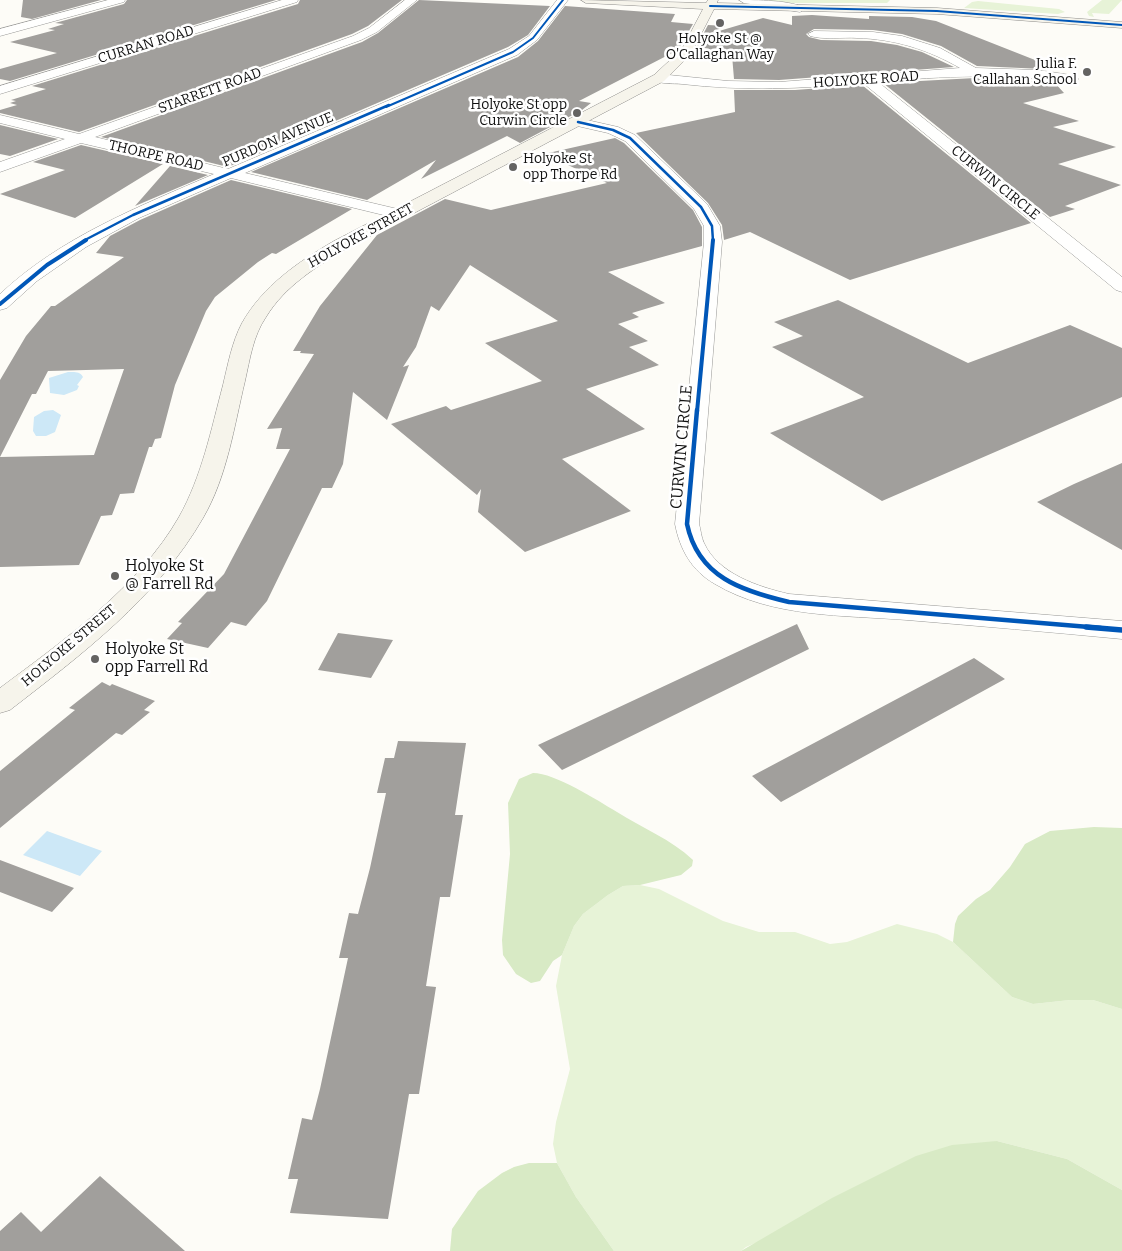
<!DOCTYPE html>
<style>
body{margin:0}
canvas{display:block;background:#fdfcf7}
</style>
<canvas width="1122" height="1251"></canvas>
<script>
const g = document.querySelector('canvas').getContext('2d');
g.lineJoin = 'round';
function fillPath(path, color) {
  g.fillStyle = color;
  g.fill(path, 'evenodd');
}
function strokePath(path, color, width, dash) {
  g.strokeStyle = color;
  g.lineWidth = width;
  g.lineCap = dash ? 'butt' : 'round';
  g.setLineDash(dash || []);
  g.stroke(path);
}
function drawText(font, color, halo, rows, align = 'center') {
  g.font = font + ' Bitter,serif';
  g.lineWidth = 5;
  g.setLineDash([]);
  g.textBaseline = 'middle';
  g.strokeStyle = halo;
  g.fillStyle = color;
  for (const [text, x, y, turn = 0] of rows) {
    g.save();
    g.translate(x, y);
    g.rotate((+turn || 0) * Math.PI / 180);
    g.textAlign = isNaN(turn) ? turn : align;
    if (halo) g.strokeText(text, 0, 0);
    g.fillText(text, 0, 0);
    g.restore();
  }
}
const green = new Path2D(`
 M762 0H890L887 3H793Z
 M1102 0H1122L1109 14 1092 13 1094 17 1089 16 1087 12Z
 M978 1 1059 9 1065 12 1058 14 964 8 972 2Z
 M640 885 659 889 723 921 759 932H795L830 944 847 942 897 924 937 934 953 942 1012 997 1033 1004 1070 1000H1093L1122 1009V1190L1067 1159 997 1141 746 1247 741 1251H614L576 1197 557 1163 553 1144 556 1122 570 1069 556 986 562 955 574 926 583 914 608 895 623 886Z`);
const forest = new Path2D(`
 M533 773C555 773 597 800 617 812 642 828 671 839 693 860L692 866 681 875 640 885 623 886 608 895 583 914 574 926 562 955 553 961 540 981 531 983 516 974 503 955 502 940 510 854 508 803 519 779Z
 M1094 827 1122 828V1009L1093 1000H1070L1033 1004 1012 997 953 942 955 924 958 916 976 899 990 890 1010 867 1025 844 1050 831Z
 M997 1141 1067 1159 1122 1190V1251H741L832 1198 916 1156 952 1145Z
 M529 1163H557L576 1197 614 1251H450L452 1229 478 1191 502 1173 514 1167Z`);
const water = new Path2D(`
 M68 372C74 372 80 371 83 377L77 385 79 386 77 390 64 395 50 393 49 378Z
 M53 410 61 415 55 432 46 436H36L33 431 34 417 44 411Z
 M47 831 102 851 80 876 23 855Z`);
const building = new Path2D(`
 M23 0H101L32 19 21 17Z
 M127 0H276L10 81 0 79V69L57 53 10 42 55 30 48 29 64 24 55 23 124 4Z
 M300 0H402L368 26 352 34 79 132 0 113V110L17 105 10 103 16 101 11 100 46 89 32 86 298 4Z
 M419 0 550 6 528 35 508 47 228 167 179 155 181 153 178 155 101 137 362 42 378 33Z
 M565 6 675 14 671 22 693 24 678 50 579 101 591 103 582 110 520 143 507 136 421 179 436 160 367 200 251 172 518 57 538 41Z
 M812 15 869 19V16L912 17 936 21 1035 60 1043 69 977 66 941 46 902 34 873 30 814 29 806 34 809 37 821 40 871 41 897 45 922 52 954 67 779 80 734 79 732 55 697 46 708 25 725 26 709 34 763 18 792 25V16Z
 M975 78 1055 83 1064 93 1023 103 1079 121 1053 127 1116 147 1058 164 1121 185 1065 206 1075 209 1050 217 883 83Z
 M862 85 1031 223 850 280 750 232 724 240 722 225 708 203 636 133 735 112 734 90H795Z
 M0 125 58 139 10 156 0 154Z
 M615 138 624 143 693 210 702 227V246L608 272 665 303 632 313 639 317 618 324 648 341 629 347 659 365 586 389 645 429 562 459 631 511 525 552 478 512 481 489 477 495 391 424 446 406 451 410 542 381 485 343 558 321 470 265 439 311 431 306 416 347 403 367 409 365 387 420 353 392 343 464 332 488H322L267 601 246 626 231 622 208 648 167 639 182 623 178 622 224 574 290 449H276L282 428 267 429 314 354 300 353 301 351H293L320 306 377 235 445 199 491 210 607 183 544 154Z
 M81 145 163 164 75 218 0 194 65 170 33 162Z
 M170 166 208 175 135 206Z
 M231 180 352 209 276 254 272 253 258 262 215 297 206 311 175 385 161 438 155 439 152 447H149L134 493 120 494 112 515 101 516 79 565 0 567V380L26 336 51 306H55L124 257 96 253 110 236 140 220ZM124 369 94 455 0 457 32 394H36L48 371Z
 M838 300 968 363 1070 325 1122 348V397L882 501 770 433 864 397 772 347 803 336 774 322Z
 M1122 463V550L1037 502 1074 484Z
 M797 624 809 649 562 770 538 745Z
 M338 633 393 640 371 678 318 670Z
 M974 658 1005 679 781 802 752 776Z
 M102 682 110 686 112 684 155 701 144 710 150 712 122 735 116 733 0 828V771L75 710 69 708Z
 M398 741 466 743 455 815H463L450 897H440L426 986 436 987 419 1094H409L388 1219 290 1213 298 1179H288L302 1118 312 1120 320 1089 348 958H339L349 913 358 914 370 868 386 793H377L385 758H394Z
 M0 860 74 888 52 912 0 892Z
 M100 1176 185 1251H0V1231L21 1212 41 1232Z`);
const street = new Path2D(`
 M108 0H125L124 2 0 36V29Z
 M282 0H298L297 2 0 94V86Z
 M405 0H417L377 32 361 40 95 137 228 169 509 49 529 36 557 0H568L537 40 517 55 245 173 406 211 408 214 406 217 400 219 231 178 139 218 86 247 37 281 7 308 0 310V294C61 237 138 207 214 174L81 143 0 172V162L65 139 0 123V115L79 134 353 36 369 28Z
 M739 0C753 0 796 0 805 9L800 12 744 3Z
 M814 31 873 32 902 36 940 48 976 68 1038 70 1077 76 1078 79 1077 82 1072 83C1007 73 943 76 878 82L1122 277V292L1116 290 863 83C802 89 743 91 682 84 673 83 658 85 653 78L659 74 728 81 779 82 960 68C927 49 894 39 857 38 842 37 824 40 810 36L808 34Z
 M578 118 618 127 635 135 707 204 720 226 722 242 699 524C701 530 701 537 704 543 718 574 759 587 789 594L1122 621V639C1050 632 979 626 907 620 844 615 772 618 715 584 692 571 680 550 675 524L704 242V226L694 209 625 141 608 133 573 125 571 122Z`);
const secondary = new Path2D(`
 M581 0 706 3 708 0H718L717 3 937 8 1122 22V28L937 14 714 9 691 54 664 81 346 249C316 267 285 286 266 317 253 336 250 359 245 381 234 427 227 477 203 518 157 598 81 655 10 710L0 713V688C63 641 139 587 179 517 202 476 211 430 223 385 228 364 232 342 242 323 263 286 298 262 334 241L654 75 682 49 703 9 586 3Z`);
const cyclewayFar4 = new Path2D(`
 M710 6 937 11 1122 25
 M386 107 513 52 533 38 563 0`);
const cyclewayFar3 = new Path2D(`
 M578 122 613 130 630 138 701 207 712 226 713 241
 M83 241 133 215 389 105`);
const cyclewayFar2 = new Path2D(`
 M0 304 47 265 86 240
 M697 412 713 240`);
const cyclewayFar1 = new Path2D(`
 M697 410 687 524C698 577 742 591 789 602L1101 628`);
const cycleway = new Path2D(`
 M1086 627 1122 630`);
const markers = [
 [720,23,5,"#646362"],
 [1087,72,5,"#646362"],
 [577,113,5,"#646362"],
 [513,167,5,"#646362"],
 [115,576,5,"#646362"],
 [95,659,5,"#646362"]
];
const farPoinames = [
 ["Holyoke St @",720,39,"center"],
 ["O'Callaghan Way",720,55,"center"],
 ["Julia F.",1077,64],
 ["Callahan School",1077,80],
 ["Holyoke St opp",567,105],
 ["Curwin Circle",567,121],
 ["Holyoke St",523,159,"left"],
 ["opp Thorpe Rd",523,175,"left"]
];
const farStreetnames = [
 ["CURRAN ROAD",146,45,-17],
 ["HOLYOKE ROAD",866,80,-4],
 ["STARRETT ROAD",210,91,-20],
 ["PURDON AVENUE",278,140,-23],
 ["THORPE ROAD",156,156,13],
 ["CURWIN CIRCLE",995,183,39],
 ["HOLYOKE STREET",361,236,-29],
 ["HOLYOKE STREET",69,646,-40]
];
const streetNames = [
 ["CURWIN CIRCLE",682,447,-85]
];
const poiNames = [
 ["Holyoke St",125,567],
 ["@ Farrell Rd",125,585],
 ["Holyoke St",105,650],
 ["opp Farrell Rd",105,668]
];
fillPath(green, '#e7f3d7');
fillPath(forest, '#d8eac5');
fillPath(water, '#cde8f7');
fillPath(building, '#a19f9c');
strokePath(street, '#979795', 1);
strokePath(secondary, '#8e8d8b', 1);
fillPath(street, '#fffffe');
fillPath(secondary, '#f6f4eb');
strokePath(cyclewayFar4, '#0057b8', 2);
strokePath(cyclewayFar3, '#0057b8', 2.5);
strokePath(cyclewayFar2, '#0057b8', 4);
strokePath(cyclewayFar1, '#0057b8', 4.5);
strokePath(cycleway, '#0057b8', 5.5);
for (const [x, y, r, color] of markers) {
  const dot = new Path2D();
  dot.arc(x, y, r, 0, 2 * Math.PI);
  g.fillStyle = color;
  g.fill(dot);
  strokePath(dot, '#fff', 2);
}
drawText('14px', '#111', '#fff', farPoinames, 'right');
drawText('14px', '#111', '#fff', farStreetnames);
drawText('16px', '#111', '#fff', streetNames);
drawText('16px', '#111', '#fff', poiNames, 'left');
</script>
